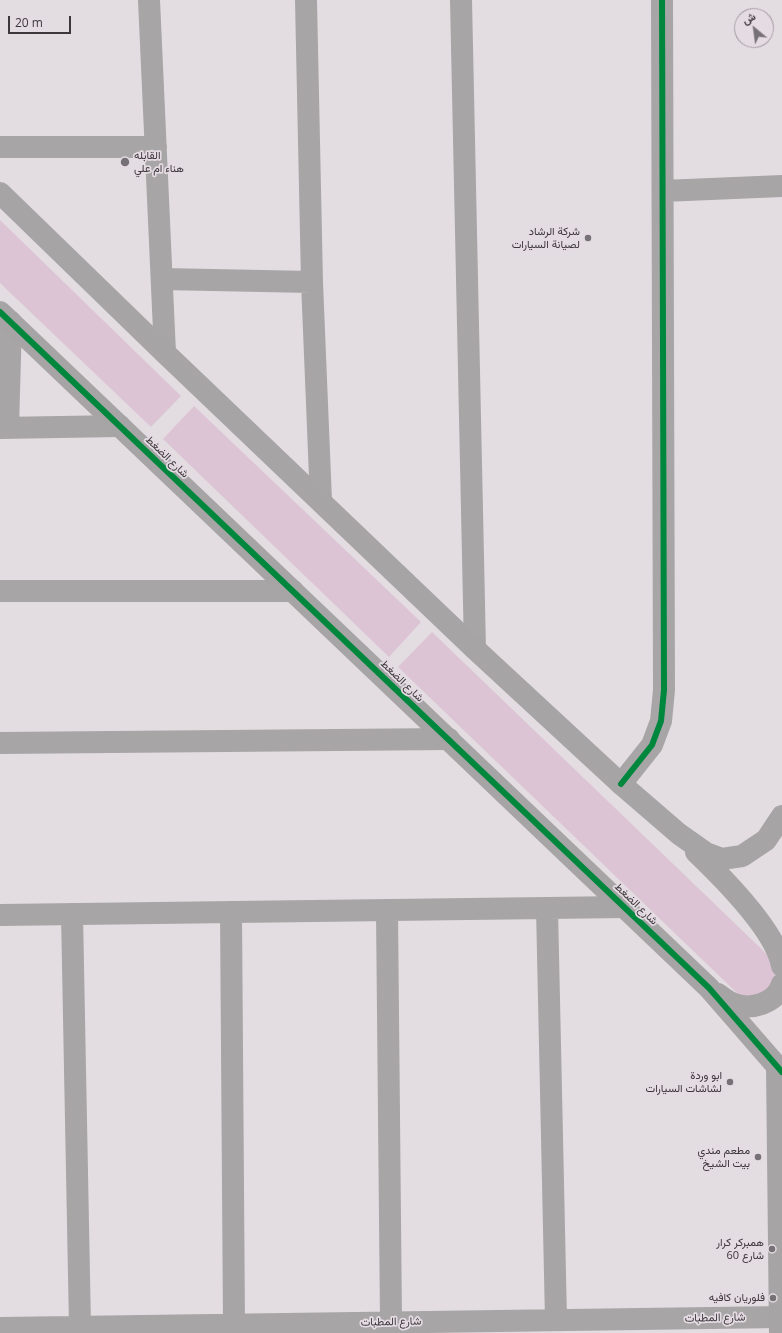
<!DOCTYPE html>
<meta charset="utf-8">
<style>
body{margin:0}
#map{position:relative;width:782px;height:1333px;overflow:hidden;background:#e3dde1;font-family:"Open Sans",Vazirmatn,sans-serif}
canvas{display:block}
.north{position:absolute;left:734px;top:8px;width:40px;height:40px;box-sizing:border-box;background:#e5dbe2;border:1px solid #a1999f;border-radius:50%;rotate:331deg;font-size:11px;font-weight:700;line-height:16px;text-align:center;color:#3b373a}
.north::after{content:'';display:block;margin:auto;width:14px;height:18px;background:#767174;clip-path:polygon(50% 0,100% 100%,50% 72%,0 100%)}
.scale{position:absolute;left:8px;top:16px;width:63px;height:18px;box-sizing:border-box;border:2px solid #3b373a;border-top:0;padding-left:5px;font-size:12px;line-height:14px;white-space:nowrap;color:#3b373a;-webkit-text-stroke:3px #e5dbe2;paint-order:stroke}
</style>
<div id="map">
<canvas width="782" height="1333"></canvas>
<div class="north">ش</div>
<div class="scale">20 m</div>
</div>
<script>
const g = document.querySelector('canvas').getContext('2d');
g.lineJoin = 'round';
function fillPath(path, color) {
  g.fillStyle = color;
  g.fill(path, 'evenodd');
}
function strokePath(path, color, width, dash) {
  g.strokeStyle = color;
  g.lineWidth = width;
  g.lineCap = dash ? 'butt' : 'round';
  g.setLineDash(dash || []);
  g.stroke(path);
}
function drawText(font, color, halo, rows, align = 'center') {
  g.font = font + ' "Open Sans",Vazirmatn,sans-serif';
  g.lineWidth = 3.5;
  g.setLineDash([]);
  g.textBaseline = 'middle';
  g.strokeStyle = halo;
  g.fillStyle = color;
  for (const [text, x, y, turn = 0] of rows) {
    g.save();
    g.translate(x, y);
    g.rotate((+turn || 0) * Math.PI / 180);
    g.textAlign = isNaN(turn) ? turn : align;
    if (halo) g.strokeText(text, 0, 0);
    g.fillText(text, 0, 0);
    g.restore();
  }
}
const green = new Path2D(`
 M0 220 181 396 151 427 0 283Z
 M194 406 421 622 389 657 163 439Z
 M432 632 774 961C777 988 775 988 751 999L737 993 398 667Z`);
const street = new Path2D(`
 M149 0 165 353
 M306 0 312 282 321 501
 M461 0 475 649
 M0 147H156
 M663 191 782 186
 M162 279 312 282
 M0 428 120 426
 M8 428 11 322
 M0 591H293
 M0 743 449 739
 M621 784 652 745 661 721 664 690 662 0
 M547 908 556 1320
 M387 910 391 1322
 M231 912 234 1325
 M72 914 80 1327
 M0 915 625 907
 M0 1328 782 1317`);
const secondary = new Path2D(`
 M0 193 165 353 475 649 621 784 679 834 706 853 722 859 742 856 766 840 782 816
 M0 312 709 988 782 1072
 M696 852C722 877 776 931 782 966
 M718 994C722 997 727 1001 732 1003 750 1011 776 1004 782 984
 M777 1066 780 1333`);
const cycleway = new Path2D(`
 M0 312 709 988 782 1072
 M621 784 652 745 661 721 664 690 662 0`);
const markers = [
 [125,162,5,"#767174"],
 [588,238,4,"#767174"],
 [730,1082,4,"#767174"],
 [758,1157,4,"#767174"],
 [772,1249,4,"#767174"],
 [773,1298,4,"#767174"]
];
const poiNames = [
 ["القابله",134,156,"left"],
 ["هناء ام علي",134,169,"left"],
 ["شركة الرشاد",580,232],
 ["لصيانة السيارات",580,245],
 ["ابو وردة",722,1076],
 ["لشاشات السيارات",722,1089],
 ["مطعم مندي",750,1151],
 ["بيت الشيخ",750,1164],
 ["همبركر كرار",764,1243],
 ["شارع 60",764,1256],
 ["فلوريان كافيه",765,1298]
];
const streetNames = [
 ["شارع الضغط",167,457,44],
 ["شارع الضغط",402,681,44],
 ["شارع الضغط",636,904,44],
 ["شارع المطبات",715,1318,-1],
 ["شارع المطبات",391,1322,-1]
];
fillPath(green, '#dcc4d5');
strokePath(street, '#a7a5a6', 22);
strokePath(secondary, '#a7a4a6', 22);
strokePath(cycleway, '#00873e', 6);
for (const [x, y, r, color] of markers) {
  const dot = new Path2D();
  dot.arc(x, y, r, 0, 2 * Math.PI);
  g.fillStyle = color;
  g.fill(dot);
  strokePath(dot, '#e5dbe2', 1.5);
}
drawText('11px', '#3b373a', '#e5dbe2', poiNames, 'right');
drawText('11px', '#3b373a', '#e5dbe2', streetNames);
</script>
